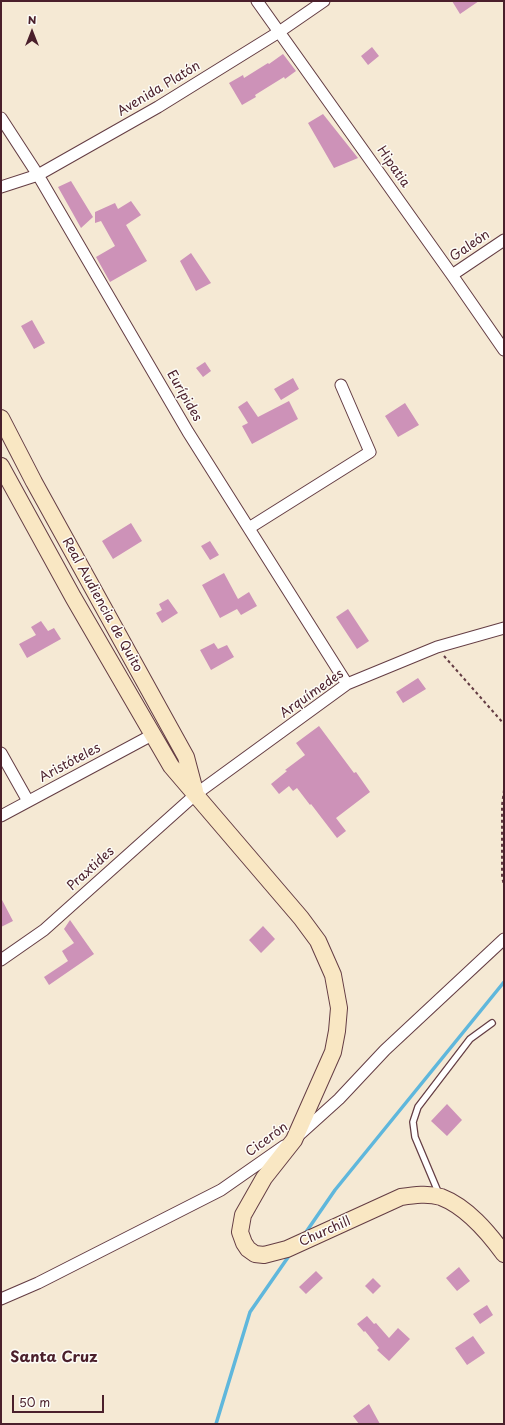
<!DOCTYPE html>
<meta charset="utf-8">
<style>
body{margin:0}
#map{position:relative;width:505px;height:1425px;overflow:hidden;background:#f5e9d4;font-family:"Playpen Sans",sans-serif}
canvas{display:block}
.frame{position:absolute;inset:0;border:2px solid #4a1f2b;pointer-events:none}
.north{position:absolute;left:12px;top:12px;width:40px;height:40px;-webkit-text-stroke:3px #fdfcf7;paint-order:stroke;rotate:0deg;font-size:11px;font-weight:700;line-height:16px;text-align:center;color:#4a1f2b}
.north::after{content:'';display:block;margin:auto;width:14px;height:18px;background:#4a1f2b;clip-path:polygon(50% 0,100% 100%,50% 72%,0 100%)}
.scale{position:absolute;left:12px;top:1395px;width:92px;height:18px;box-sizing:border-box;border:2px solid #4a1f2b;border-top:0;padding-left:5px;font-size:12px;line-height:14px;white-space:nowrap;color:#4a1f2b;-webkit-text-stroke:3px #fdfcf7;paint-order:stroke}
</style>
<div id="map">
<canvas width="505" height="1425"></canvas>
<div class="frame"></div>
<div class="north">N</div>
<div class="scale">50 m</div>
</div>
<script>
const g = document.querySelector('canvas').getContext('2d');
g.lineJoin = 'round';
function strokePath(path, color, width, dash) {
  g.strokeStyle = color;
  g.lineWidth = width;
  g.lineCap = dash ? 'butt' : 'round';
  g.setLineDash(dash || []);
  g.stroke(path);
}
function fillPath(path, color) {
  g.fillStyle = color;
  g.fill(path, 'evenodd');
}
function drawText(font, color, halo, rows, align = 'center') {
  g.font = font + ' "Playpen Sans",sans-serif';
  g.lineWidth = 3;
  g.setLineDash([]);
  g.textBaseline = 'middle';
  g.strokeStyle = halo;
  g.fillStyle = color;
  for (const [text, x, y, turn = 0] of rows) {
    g.save();
    g.translate(x, y);
    g.rotate((+turn || 0) * Math.PI / 180);
    g.textAlign = isNaN(turn) ? turn : align;
    if (halo) g.strokeText(text, 0, 0);
    g.fillText(text, 0, 0);
    g.restore();
  }
}
const stream = new Path2D(`
 M304 1235 335 1190 504 982
 M216 1424 250 1312 291 1253`);
const building = new Path2D(`
 M452 1H479L460 14Z
 M372 47 379 56 368 65 361 56Z
 M283 54 296 71 285 79 284 77 255 95 256 97 242 105 229 83 243 75 244 78 268 63 269 64Z
 M323 114 358 158 334 168 308 123Z
 M71 181 93 217 81 228 58 187Z
 M131 201 141 215 126 225 147 261 110 282 96 257 115 246 101 221 95 223V212L115 203 118 209Z
 M191 253 211 283 196 291 180 261Z
 M32 320 45 343 34 349 21 326Z
 M205 362 211 371 203 377 196 368Z
 M293 378 299 389 281 400 274 389Z
 M247 401 258 417 289 401 298 419 252 444 242 426 248 423 238 407Z
 M405 403 419 425 398 437 385 416Z
 M131 523 142 541 113 559 102 541Z
 M210 541 219 555 210 560 201 546Z
 M224 573 238 599 249 592 257 606 241 615 237 609 220 618 202 585Z
 M168 599 178 613 162 623 156 613 162 610 159 604Z
 M348 609 369 641 357 649 336 617Z
 M41 621 48 631 54 628 61 639 27 658 19 644 36 635 31 627Z
 M214 643 218 649 227 645 234 657 211 670 200 650Z
 M418 678 426 689 403 703 396 692Z
 M319 726 354 773 356 772 370 792 336 818 346 831 337 838 311 804 310 805 297 788 293 791 289 786 279 794 271 784 287 771 285 770 305 755 296 743Z
 M1 898 13 921 1 927Z
 M70 920 94 954 49 985 44 977 68 961 62 951 74 943 64 929Z
 M263 926 275 939 261 953 249 940Z
 M447 1104 462 1120 447 1136 431 1121Z
 M459 1267 470 1281 457 1291 446 1278Z
 M316 1271 323 1278 306 1294 299 1287Z
 M373 1278 381 1286 373 1294 365 1286Z
 M487 1305 493 1315 480 1324 473 1314Z
 M367 1316 374 1324 376 1323 389 1338 398 1328 410 1339 389 1361 377 1350 379 1348 365 1331 364 1332 357 1324Z
 M473 1336 485 1353 467 1365 455 1348Z
 M369 1404 380 1424H359L353 1416Z`);
const path = new Path2D(`
 M444 656 504 724
 M504 790 502 805V877L504 885`);
const service = new Path2D(`
 M439 1194 415 1137 413 1122 418 1107 470 1039 492 1023`);
const minor = new Path2D(`
 M257 1 452 275 504 350
 M1 118 38 175 188 432 347 684
 M1 187 38 175 158 107 279 32 324 1
 M452 275 504 240
 M249 528 370 452 341 385
 M1 753 28 801
 M1 816 152 735
 M1 960 44 930 196 794 347 684 437 647 504 628
 M298 1136 339 1099 385 1050 504 939
 M1 1299 38 1283 221 1190 284 1146`);
const secondary = new Path2D(`
 M1 418 34 482 186 757 195 791
 M1 466 73 597 171 766 301 918 318 941 333 975 339 1008 337 1031 333 1052 294 1140 264 1178 243 1215 240 1232 244 1243 248 1249 255 1254 264 1255 287 1249 401 1197C414 1195 428 1193 441 1197 467 1207 488 1232 504 1254`);
const streetNames = [
 ["Avenida Platón",159,89,-31],
 ["Hipatia",393,167,55],
 ["Galeón",470,246,-34],
 ["Eurípides",184,396,60],
 ["Real Audiencia de Quito",102,605,61],
 ["Arquímedes",312,694,-35],
 ["Aristóteles",70,763,-28],
 ["Praxtides",91,869,-42],
 ["Cicerón",267,1140,-36],
 ["Churchill",325,1232,-24]
];
const quarterNames = [
 ["Santa Cruz",54,1358]
];
strokePath(stream, '#5fb7dc', 3.5);
fillPath(building, '#cd92b8');
strokePath(service, '#643d44', 8);
strokePath(minor, '#643d44', 13);
strokePath(secondary, '#643d44', 18);
strokePath(path, '#643d44', 2, [3, 3]);
strokePath(service, '#fff', 5.5);
strokePath(minor, '#fff', 11);
strokePath(secondary, '#f9e7c3', 16);
drawText('13px', '#4a1f2b', '#fdfcf7', streetNames);
drawText('bold 15px', '#4a1f2b', '#fdfcf7', quarterNames);
</script>
